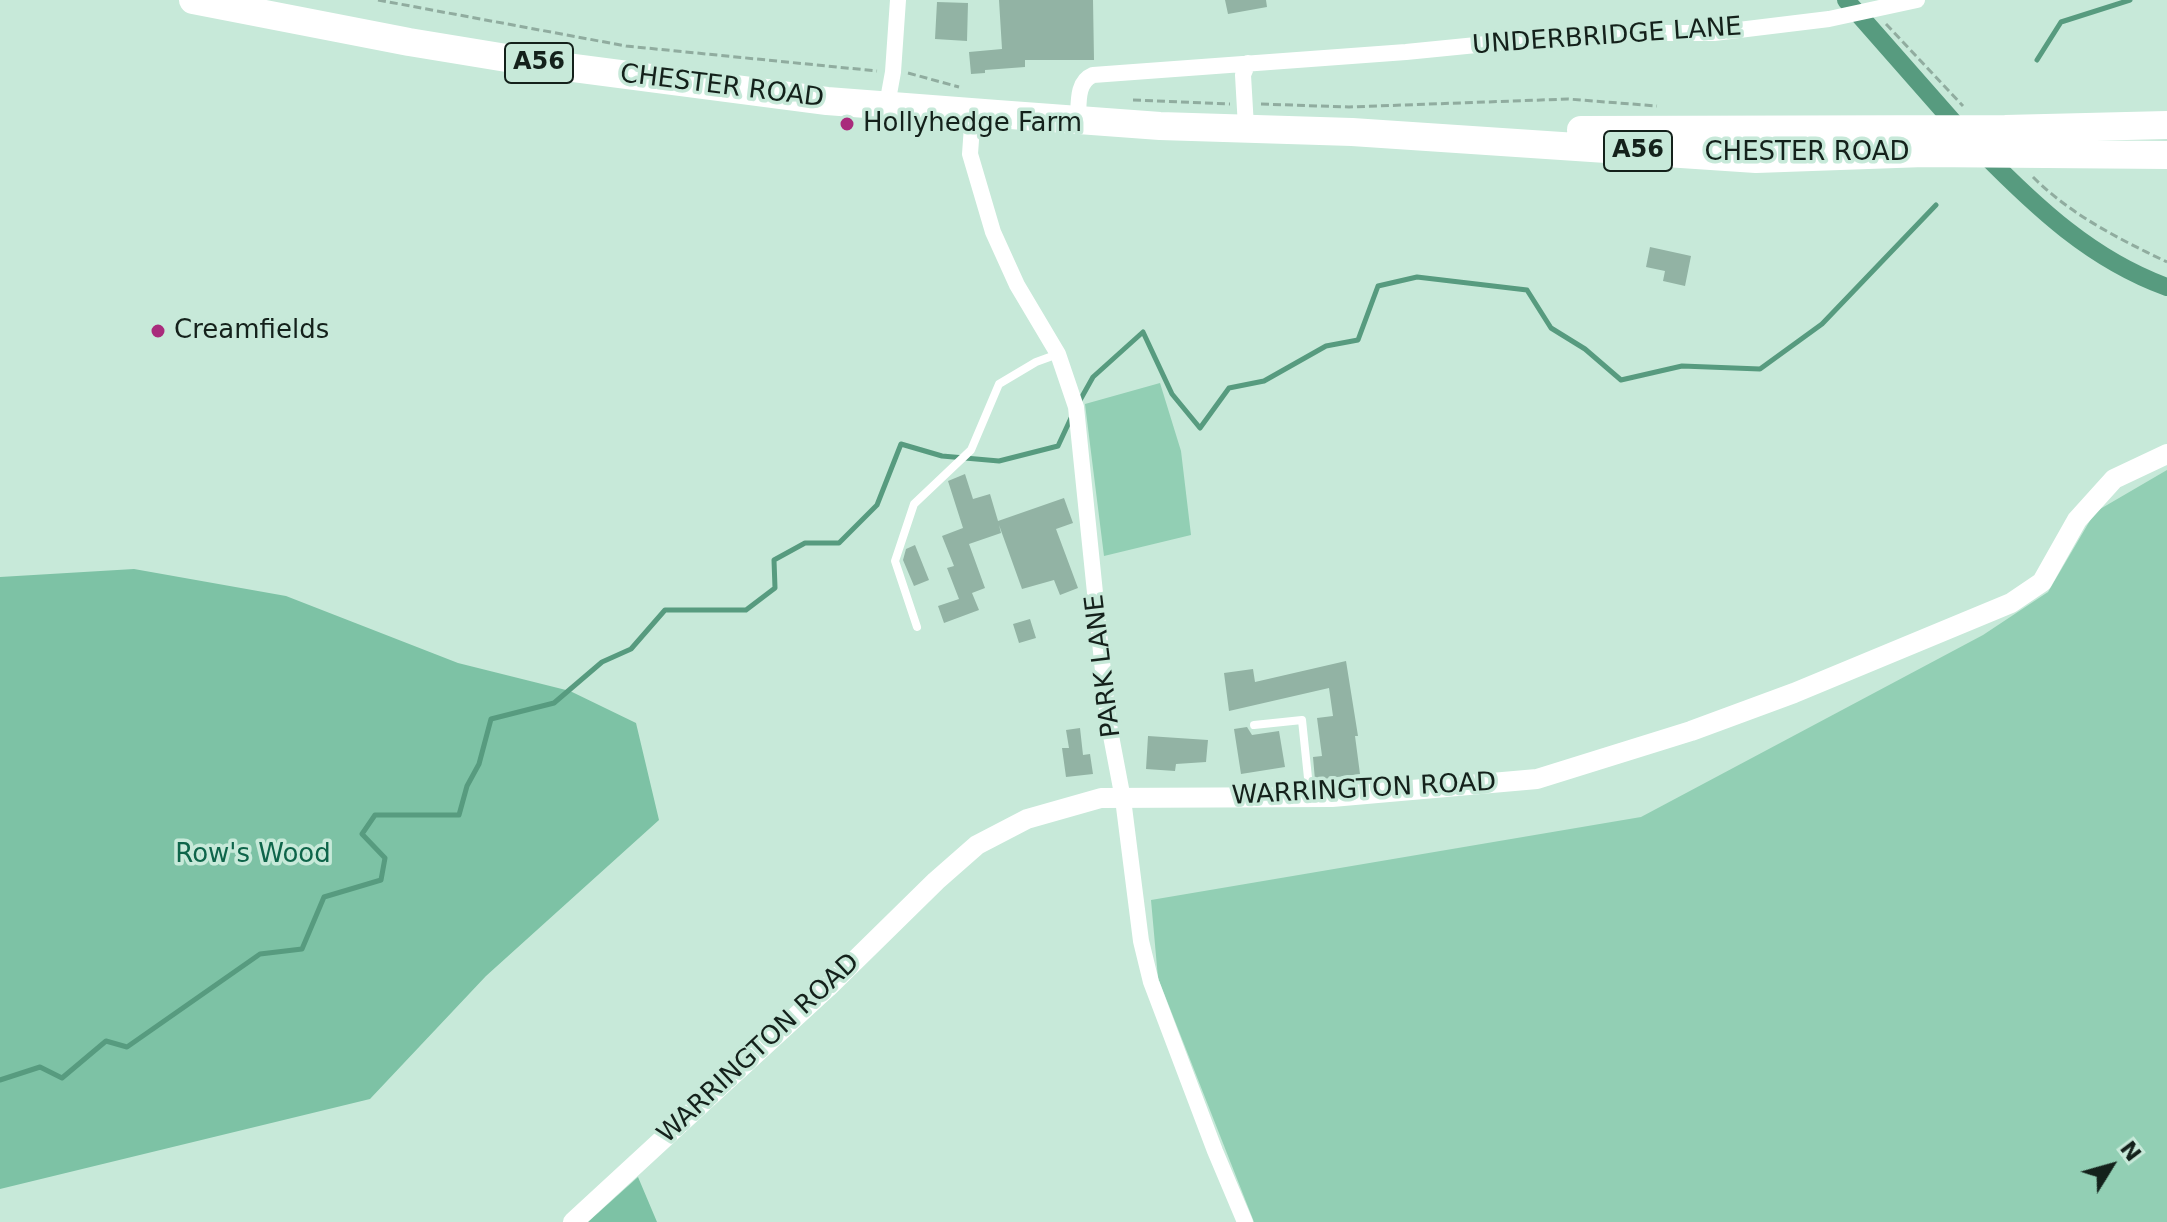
<!DOCTYPE html>
<style>
body{margin:0}
#map{position:relative;width:2167px;height:1222px;overflow:hidden;background:#c7e9d9;font-family:"DejaVu Sans",sans-serif}
canvas{display:block}
.north{position:absolute;left:2071px;top:1126px;width:80px;height:80px;-webkit-text-stroke:6px #c7e9d9;paint-order:stroke;rotate:53deg;font-size:22px;font-weight:700;line-height:32px;text-align:center;color:#14211b}
.north::after{content:'';display:block;margin:auto;width:28px;height:36px;background:#14211b;clip-path:polygon(50% 0,100% 100%,50% 72%,0 100%)}
</style>
<div id="map">
<canvas width="2167" height="1222"></canvas>
<div class="north">N</div>
</div>
<script>
const g = document.querySelector('canvas').getContext('2d');
g.lineJoin = 'round';
function fillPath(path, color) {
  g.fillStyle = color;
  g.fill(path, 'evenodd');
}
function strokePath(path, color, width, dash) {
  g.strokeStyle = color;
  g.lineWidth = width;
  g.lineCap = dash ? 'butt' : 'round';
  g.setLineDash(dash || []);
  g.stroke(path);
}
function drawText(font, color, halo, rows, align = 'center') {
  g.font = font + ' "DejaVu Sans",sans-serif';
  g.lineWidth = 7;
  g.setLineDash([]);
  g.textBaseline = 'middle';
  g.strokeStyle = halo;
  g.fillStyle = color;
  for (const [text, x, y, turn = 0] of rows) {
    g.save();
    g.translate(x, y);
    g.rotate((+turn || 0) * Math.PI / 180);
    g.textAlign = isNaN(turn) ? turn : align;
    if (halo) g.strokeText(text, 0, 0);
    g.fillText(text, 0, 0);
    g.restore();
  }
}
const green = new Path2D(`
 M1160 383 1181 451 1191 535 1104 556 1085 404Z
 M2167 470V1222H1254L1158 978 1151 900 1641 817 1983 635 2048 592 2095 512Z`);
const forest = new Path2D(`
 M134 569 286 596 458 663 570 691 636 723 659 820 486 976 370 1099 0 1189V577Z
 M638 1177 657 1222H588Z`);
const stream = new Path2D(`
 M2037 60 2061 22 2130 0
 M1079 402 1093 377 1143 332 1172 394 1200 428 1229 388 1264 381 1326 346 1358 340 1378 286 1417 277 1527 290 1551 328 1585 349 1621 380 1682 366 1760 369 1822 324 1936 205
 M0 1080 40 1067 62 1078 106 1041 127 1047 260 954 302 949 324 897 381 880 385 858 362 834 375 815H459L467 786 479 764 491 719 554 703 602 662 631 649 665 610H746L775 588 774 560 805 543H839L877 505 901 444 942 456 999 461 1058 446 1071 418`);
const canal = new Path2D(`
 M1846 0 1963 133
 M1981 151C2036 207 2092 260 2167 287`);
const building = new Path2D(`
 M999 0H1093L1094 60H1025V67L985 70V73L971 74 969 52 1002 49Z
 M1225 0H1266L1267 7 1228 14Z
 M937 2 968 3 967 41 935 39Z
 M1650 247 1691 256 1685 286 1663 281 1665 271 1646 267Z
 M965 474 973 499 990 494 998 521 1064 498 1073 523 1056 529 1078 588 1060 595 1054 580 1022 589 999 525 1001 533 969 544 985 588 972 593 979 610 944 623 938 606 959 599 947 568 954 566 942 536 963 528 948 481Z
 M915 545 929 580 914 586 903 560 906 549Z
 M1030 619 1036 638 1019 643 1013 624Z
 M1346 661 1358 736H1355L1360 774 1315 780 1313 757 1322 756 1317 718 1333 716 1329 688 1229 711 1224 673 1253 669 1255 682Z
 M1247 727 1252 735 1279 731 1285 767 1241 774 1234 729Z
 M1080 728 1083 755 1090 754 1093 774 1066 777 1062 748H1069L1066 730Z
 M1148 736 1208 740 1206 762 1176 764 1175 771 1146 769Z`);
const path = new Path2D(`
 M378 0 626 46 877 71
 M1886 24 1963 106
 M908 73 959 87
 M1133 100 1230 104
 M1261 104 1349 107 1568 99 1657 106
 M2033 177C2071 215 2119 239 2167 262`);
const service = new Path2D(`
 M917 627 895 561 914 504 971 450 999 384 1036 362 1058 354
 M1254 725 1302 720 1310 797`);
const minor = new Path2D(`
 M887 105 893 72 898 0
 M973 112 970 154 993 232 1017 285 1058 354 1076 407 1108 720 1123 799 1141 941 1151 982 1215 1151 1245 1222
 M1078 120C1079 104 1076 82 1093 75L1406 52 1597 33H1714L1829 19 1917 0
 M1246 127 1243 75 1248 63`);
const tertiary = new Path2D(`
 M573 1222 827 988 936 881 977 845 1027 819 1101 798 1332 797 1537 779 1691 731 1794 693 2011 603 2042 582 2077 520 2114 479 2167 454`);
const trunk = new Path2D(`
 M193 0 409 42 543 64 827 101 997 114 1160 126 1352 132 1756 159 1924 153 2167 155
 M1581 130 2005 129 2167 125`);
const markers = [
 [847,124,8,"#a92b7c"],
 [158,331,8,"#a92b7c"]
];
const shields = [
 [539,63,68],
 [1638,151,68]
];
const shieldNames = [
 ["A56",539,63],
 ["A56",1638,151]
];
const streetNames = [
 ["UNDERBRIDGE LANE",1607,37,-4],
 ["CHESTER ROAD",722,87,7],
 ["CHESTER ROAD",1807,153],
 ["PARK LANE",1104,666,-97],
 ["WARRINGTON ROAD",1364,790,-3],
 ["WARRINGTON ROAD",759,1049,-43]
];
const poiNames = [
 ["Hollyhedge Farm",863,124],
 ["Creamfields",174,331]
];
const parkNames = [
 ["Row's Wood",253,855]
];
fillPath(green, '#92cfb4');
fillPath(forest, '#7dc2a5');
strokePath(stream, '#579b7f', 5);
strokePath(canal, '#579b7f', 18);
fillPath(building, '#92b3a4');
strokePath(path, '#90ac9f', 3, [8, 4]);
strokePath(service, '#fff', 8);
strokePath(minor, '#fff', 16);
strokePath(tertiary, '#fff', 20);
strokePath(trunk, '#fff', 28);
for (const [x, y, r, color] of markers) {
  const dot = new Path2D();
  dot.arc(x, y, r, 0, 2 * Math.PI);
  g.fillStyle = color;
  g.fill(dot);
  strokePath(dot, '#c7e9d9', 3);
}
for (const [x, y, w] of shields) {
  const box = new Path2D();
  box.roundRect(x - w / 2, y - 20, w, 40, 6);
  g.fillStyle = '#c7e9d9';
  g.fill(box);
  strokePath(box, '#14211b', 2);
}
drawText('bold 24px', '#14211b', null, shieldNames);
drawText('26px', '#14211b', '#c7e9d9', streetNames);
drawText('26px', '#14211b', '#c7e9d9', poiNames, 'left');
drawText('26px', '#0e654a', '#c7e9d9', parkNames);
</script>
